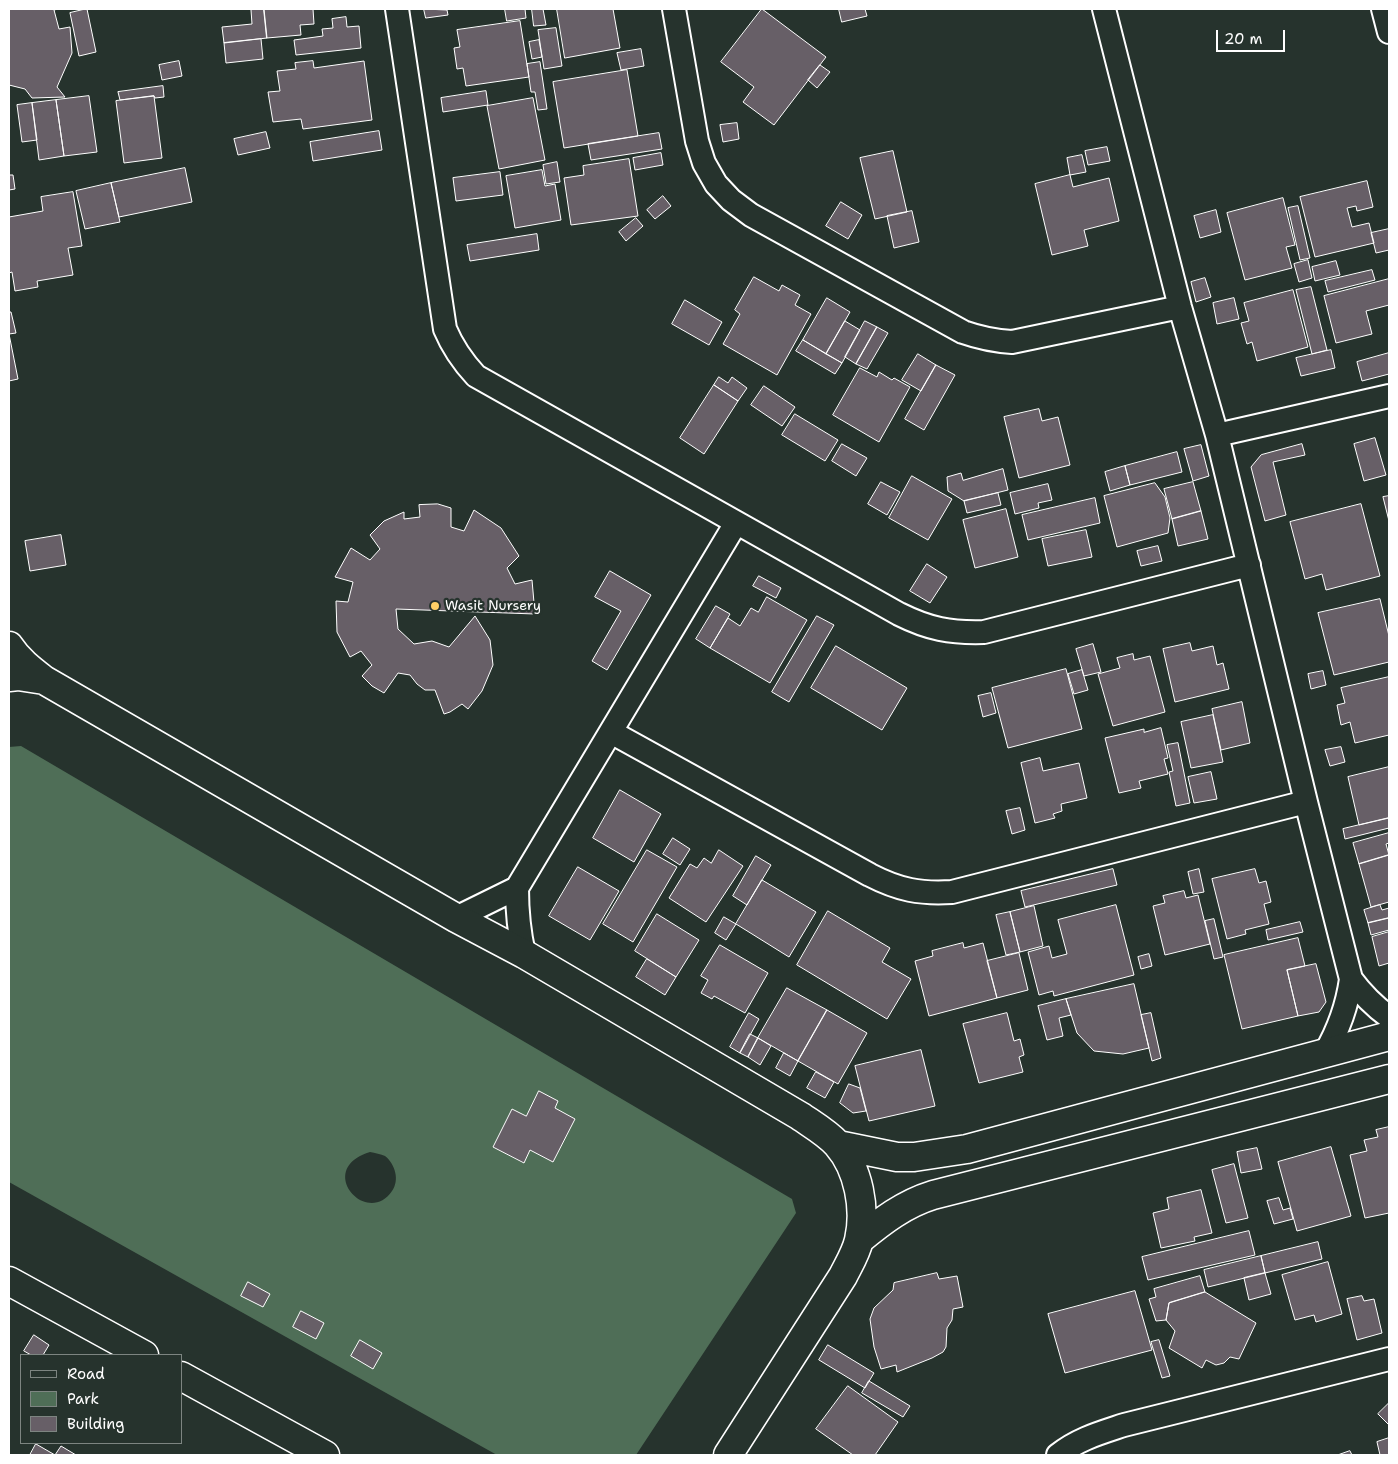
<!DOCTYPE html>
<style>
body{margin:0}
#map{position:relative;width:1398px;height:1464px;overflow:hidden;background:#26332d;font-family:"Shantell Sans",sans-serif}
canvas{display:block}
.frame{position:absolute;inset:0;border:10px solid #fff;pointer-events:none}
.legend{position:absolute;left:20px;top:1354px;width:162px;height:90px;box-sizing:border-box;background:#26332d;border:1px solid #7d8581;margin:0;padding:6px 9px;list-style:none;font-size:15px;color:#fff}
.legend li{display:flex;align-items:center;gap:10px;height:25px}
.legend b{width:25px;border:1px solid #7d8581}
.scale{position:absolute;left:1216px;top:30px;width:69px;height:22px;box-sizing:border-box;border:2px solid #fff;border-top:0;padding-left:6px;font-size:15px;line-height:18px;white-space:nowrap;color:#fff;-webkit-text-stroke:4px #26332d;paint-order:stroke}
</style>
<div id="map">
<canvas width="1398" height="1464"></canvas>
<div class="frame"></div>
<ul class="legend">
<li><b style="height:6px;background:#26332d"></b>Road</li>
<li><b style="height:14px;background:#4f6e57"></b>Park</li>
<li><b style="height:14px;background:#675f67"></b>Building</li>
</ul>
<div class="scale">20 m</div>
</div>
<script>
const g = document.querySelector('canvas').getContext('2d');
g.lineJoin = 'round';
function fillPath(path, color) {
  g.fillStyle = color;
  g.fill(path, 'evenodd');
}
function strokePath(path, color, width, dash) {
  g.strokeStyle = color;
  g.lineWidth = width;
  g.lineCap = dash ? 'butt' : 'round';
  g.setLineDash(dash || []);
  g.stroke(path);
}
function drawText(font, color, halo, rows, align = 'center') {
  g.font = font + ' "Shantell Sans",sans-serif';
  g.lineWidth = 4.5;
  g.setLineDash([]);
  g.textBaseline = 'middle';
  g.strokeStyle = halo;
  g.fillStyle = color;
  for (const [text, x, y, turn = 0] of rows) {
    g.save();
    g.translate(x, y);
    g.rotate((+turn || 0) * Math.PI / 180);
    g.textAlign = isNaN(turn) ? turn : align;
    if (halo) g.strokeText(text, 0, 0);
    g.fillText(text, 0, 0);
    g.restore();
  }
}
const green = new Path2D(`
 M21 746 792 1199 796 1213 636 1455H497L9 1182V747ZM539 1092 558 1101 555 1108 575 1119 553 1162 530 1150 523 1163 493 1147 512 1109 526 1116ZM370 1152C375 1153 381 1154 385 1156 395 1164 400 1180 392 1191 367 1228 314 1169 370 1152Z`);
const building = new Path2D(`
 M9 9H58L54 10 59 29 70 27 72 53 57 87 65 97 32 98 25 89 9 85Z
 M87 9 96 52 79 56 70 13Z
 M264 9 267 38 224 43 222 27 252 24 251 10Z
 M264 9H313L314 24 300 25 301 35 267 38Z
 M424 9 447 10 448 15 426 18Z
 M505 9H525L526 18 507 21Z
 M532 9H543L546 25 534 26Z
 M557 9H613L620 48 565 58Z
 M762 9 826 57 774 125 743 102 754 87 721 62Z
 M839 9H865L867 16 842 22Z
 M346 17 347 27 359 26 361 48 296 55 294 40 323 36 322 29 333 28 332 19Z
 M520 21 529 77 466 86 463 68 457 69 454 48 460 47 457 30Z
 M556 28 562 66 544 69 538 30Z
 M261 39 263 59 226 63 224 43Z
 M539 40 542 57 532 59 529 42Z
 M641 49 644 66 621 70 617 53Z
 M179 61 182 76 162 80 159 65Z
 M313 61 314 68 364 61 372 120 303 129 301 119 273 122 268 92 280 91 277 71 296 69 295 63Z
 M540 62 547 109 538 110 535 92H531L527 64Z
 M820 65 830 72 817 88 808 80Z
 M627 70 638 136 564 148 553 82Z
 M163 86 164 97 155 98 154 96 120 100 118 92Z
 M486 91 488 105 443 112 441 98Z
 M89 96 97 152 64 156 56 100Z
 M154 96 162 158 124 163 116 101Z
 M533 98 545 160 499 169 487 106Z
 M56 100 64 156 39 160 32 103Z
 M32 103 37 140 22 142 17 105Z
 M737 123 739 139 723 142 720 125Z
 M379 131 382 150 313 161 310 142Z
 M266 132 270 148 238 155 234 139Z
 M659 133 662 149 591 160 588 144Z
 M1107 147 1110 161 1088 165 1085 151Z
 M893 151 907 212 875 219 860 158Z
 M661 153 663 165 635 170 633 158Z
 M1082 155 1086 172 1070 175 1067 158Z
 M629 159 638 216 571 225 564 178 584 175 583 166Z
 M557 162 560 182 546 184 543 165Z
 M185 168 192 202 119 217 111 183Z
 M542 170 545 186 555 184 561 220 515 228 506 176Z
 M500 172 503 195 456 201 453 178Z
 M9 175H13L15 189 9 190Z
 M1070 175 1073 187 1109 178 1119 221 1084 230 1088 246 1052 255 1035 184Z
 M1367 181 1373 207 1357 211 1356 206 1347 208 1352 227 1369 223 1374 243 1315 257 1300 197Z
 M111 183 120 222 85 229 76 191Z
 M73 192 82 246 68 248 73 275 37 281 38 287 15 291 12 272 9 273V217L43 211 41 197Z
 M663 196 671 206 655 219 647 210Z
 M1283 198 1295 245 1286 247 1292 268 1245 280 1227 213Z
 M841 202 862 215 848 239 826 226Z
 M1298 206 1310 258 1300 260 1288 208Z
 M1216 210 1221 232 1200 238 1194 216Z
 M912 211 919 242 894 248 887 216Z
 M636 218 643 226 626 241 619 232Z
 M1389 229V250L1376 253 1371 233Z
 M537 234 539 250 470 261 467 245Z
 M1308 260 1312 278 1299 282 1294 264Z
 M1336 261 1340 275 1315 281 1312 267Z
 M1372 270 1375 280 1328 292 1325 281Z
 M754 277 779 291 782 285 800 295 795 305 811 314 777 375 723 344 740 314 735 310Z
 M1205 278 1211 297 1196 302 1191 282Z
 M1389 279V305L1366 311 1372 334 1336 343 1324 296Z
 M1311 287 1327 350 1312 354 1296 290Z
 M1293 290 1308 347 1257 361 1252 342 1247 344 1241 323 1249 321 1244 303Z
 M827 298 850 312 826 354 803 340Z
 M1234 298 1239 319 1217 324 1213 303Z
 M685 300 722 322 709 345 672 324Z
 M9 312H11L16 333 9 334Z
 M845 321 860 330 842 363 826 354Z
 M865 321 877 327 856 364 845 357Z
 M877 327 888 333 867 369 856 364Z
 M9 334 18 379 9 381Z
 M803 340 842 363 835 374 796 351Z
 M1331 350 1335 368 1301 376 1296 358Z
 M1389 353V374L1362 381 1357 362Z
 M918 354 936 365 921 391 902 380Z
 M936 365 955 375 924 430 905 419Z
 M860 368 877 377 879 372 892 380 894 378 910 387 879 442 833 415Z
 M719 377 728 383 732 377 747 388 738 401 714 385Z
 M714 385 738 401 704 454 680 438Z
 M764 386 795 407 782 426 751 405Z
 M1039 409 1042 421 1058 417 1070 465 1019 478 1004 417Z
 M795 414 838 440 825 461 782 435Z
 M1375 438 1386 475 1364 481 1354 444Z
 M842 444 867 458 856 476 832 461Z
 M1302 444 1305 455 1273 462 1286 515 1265 521 1251 467 1261 455Z
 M1201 445 1209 476 1193 481 1184 449Z
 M1177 452 1182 472 1130 485 1125 466Z
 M1125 466 1130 485 1110 491 1105 472Z
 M1003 469 1008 490 964 501 948 491 947 477 961 473 963 480Z
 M912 476 952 499 928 540 889 518Z
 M881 482 900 492 887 515 868 504Z
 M1193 482 1201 511 1172 519 1164 489Z
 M1155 483 1165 497 1170 518 1168 533 1117 547 1104 496Z
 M1048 484 1052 500 1038 503 1039 508 1015 514 1010 493Z
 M998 493 1001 505 967 513 964 501Z
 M1389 496V521L1383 497Z
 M1095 498 1100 523 1028 540 1022 515Z
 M438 504 451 508V527L464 531 474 510 501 528 519 556 507 568 515 584 532 580 535 614 396 609 398 629 414 644 432 641 449 647 475 616 490 640 493 665 482 691 468 709 462 704 450 712 444 714 435 690H425L417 684 410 675 398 673 384 693 372 686 362 676 372 665 361 651 350 657 337 632 336 601 348 602 353 582 335 577 351 548 370 560 380 549 370 535 384 521 404 512V519L420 517 419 505Z
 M1361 504 1380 576 1326 590 1322 574 1305 579 1290 522Z
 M1006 509 1018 557 975 568 963 520Z
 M1201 511 1208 539 1178 546 1172 519Z
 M1086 530 1092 557 1048 566 1042 539Z
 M61 535 66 565 30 571 25 541Z
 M1158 546 1162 561 1141 566 1137 551Z
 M927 564 947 577 930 603 910 591Z
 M610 571 651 595 607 670 592 661 621 611 595 597Z
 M759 576 781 588 776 598 753 586Z
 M767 597 807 620 770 683 710 648 728 618 740 626 751 608 758 612Z
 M1380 599 1389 636V662L1334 675 1318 613Z
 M716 606 730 614 710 648 696 639Z
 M817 616 834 625 789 702 772 692Z
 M1190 643 1192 651 1213 646 1217 665 1223 663 1229 689 1175 702 1163 649Z
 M1093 644 1101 672 1084 676 1076 649Z
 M836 646 907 688 882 730 811 688Z
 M1133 654 1134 660 1150 656 1165 712 1113 726 1098 674 1120 668 1117 658Z
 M1066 669 1082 729 1008 748 992 688Z
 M1082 670 1088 690 1074 694 1068 674Z
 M1323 671 1326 685 1311 689 1308 674Z
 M1389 677V735L1355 743 1350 722 1341 725 1337 705 1345 703 1341 688Z
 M991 693 996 713 983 717 978 696Z
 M1242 702 1250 743 1221 750 1212 709Z
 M1213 715 1223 762 1191 768 1181 722Z
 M1161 728 1168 758 1164 759 1168 774 1139 781 1141 788 1119 793 1105 738 1144 729V732Z
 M1178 743 1190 803 1176 806 1169 772 1173 771 1167 745Z
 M1341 747 1345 762 1330 766 1325 750Z
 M1040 758 1043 771 1079 763 1087 798 1061 804 1062 811 1053 814 1055 818 1035 823 1021 763Z
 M1389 767V818L1359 825 1348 777Z
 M1211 772 1217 799 1194 803 1188 777Z
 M620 790 661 814 634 862 593 838Z
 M1020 808 1025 830 1012 834 1006 811Z
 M1389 818V828L1345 839 1343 829Z
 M1389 833V843L1386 844 1389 855 1359 864 1353 843Z
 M673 838 690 849 680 865 663 854Z
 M647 850 677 867 633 942 603 924Z
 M719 850 743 866 706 922 669 898 690 864 697 868 704 858 711 863Z
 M1389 855V902L1371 907 1359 864Z
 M756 856 771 865 747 905 733 896Z
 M578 867 619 891 590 940 549 916Z
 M1113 869 1117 885 1025 907 1021 891Z
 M1199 869 1204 892 1193 894 1188 872Z
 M1255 869 1259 883 1266 881 1271 902 1264 904 1269 924 1245 930 1246 934 1227 939 1212 879Z
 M762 880 816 912 789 957 736 924Z
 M1184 891 1186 898 1198 895 1210 944 1165 955 1153 906 1165 903 1163 896Z
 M1116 905 1134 975 1054 996 1053 991 1039 995 1028 952 1049 946 1052 958 1067 954 1058 920Z
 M1380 905 1382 910 1389 908V918L1368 923 1364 910Z
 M1034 906 1043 946 1020 952 1010 912Z
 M828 911 890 948 882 962 911 979 887 1019 797 965Z
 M1010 912 1020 952 1006 955 996 915Z
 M657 914 699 940 676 977 635 951Z
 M724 917 736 924 726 940 715 933Z
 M1389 918V930L1371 935 1368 923Z
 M1214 919 1223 957 1214 959 1205 921Z
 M1300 922 1303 932 1268 940 1266 930Z
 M1389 932V963L1379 966 1372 937Z
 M1298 938 1305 966 1287 970 1298 1016 1242 1029 1224 955Z
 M963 943 964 948 983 943 997 998 929 1016 915 961 933 956 932 951Z
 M720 945 768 973 745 1013 714 996 712 999 701 993 708 980 701 976Z
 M1019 953 1028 990 997 998 987 961Z
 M1149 954 1152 966 1141 969 1138 957Z
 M647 959 676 977 665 995 636 977Z
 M1316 964 1326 1002 1319 1012 1298 1016 1287 970Z
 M1134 984 1149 1048 1123 1054 1094 1051 1077 1033 1066 999Z
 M787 988 827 1010 798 1061 758 1038Z
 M1066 999 1071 1015 1059 1018 1063 1036 1047 1040 1038 1006Z
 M827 1010 867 1033 838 1084 798 1061Z
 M749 1013 759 1019 740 1053 730 1047Z
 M1007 1013 1014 1041 1020 1039 1024 1055 1019 1057 1023 1072 979 1083 963 1024Z
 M1151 1013 1161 1058 1152 1061 1141 1015Z
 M750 1034 758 1038 748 1057 740 1053Z
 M758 1038 771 1046 760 1065 748 1057Z
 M921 1050 935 1106 869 1121 855 1066Z
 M784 1053 798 1061 790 1076 776 1068Z
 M816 1072 834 1082 825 1098 807 1088Z
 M849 1084 860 1088 866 1111 853 1113 840 1103Z
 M539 1091 558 1101 555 1108 575 1119 553 1162 530 1150 524 1163 493 1147 512 1109 526 1116Z
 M1389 1127V1213L1365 1218 1350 1155 1367 1151 1364 1140 1378 1137 1376 1130Z
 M1331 1147 1351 1216 1297 1231 1278 1162Z
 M1257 1148 1262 1169 1241 1173 1237 1152Z
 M1234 1164 1248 1218 1226 1223 1212 1170Z
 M1201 1190 1212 1233 1194 1237 1195 1241 1161 1248 1153 1213 1169 1209 1167 1198Z
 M1279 1198 1283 1210 1290 1208 1293 1219 1274 1224 1267 1201Z
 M1249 1231 1255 1255 1148 1280 1142 1257Z
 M1318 1242 1322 1259 1265 1273 1261 1256Z
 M1261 1256 1265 1273 1208 1287 1204 1270Z
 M1328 1262 1342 1314 1316 1322 1314 1315 1295 1320 1282 1275Z
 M937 1273 939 1279 957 1276 963 1307 953 1309 952 1320 947 1328 946 1347 943 1352 932 1358 897 1372 896 1365 881 1369 874 1347 870 1319 874 1308 893 1290 894 1283Z
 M1265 1273 1271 1294 1249 1300 1244 1278Z
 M1200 1276 1205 1292 1169 1303 1166 1320 1156 1321 1149 1299 1156 1297 1154 1289Z
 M248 1282 270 1294 263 1307 241 1296Z
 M1135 1291 1152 1350 1065 1373 1048 1314Z
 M1205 1292 1256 1323 1239 1359 1230 1357 1224 1363 1216 1365 1206 1360 1202 1368 1169 1348 1175 1331 1166 1320 1169 1303Z
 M1362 1296 1364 1301 1374 1299 1382 1333 1357 1340 1347 1299Z
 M301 1311 324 1323 316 1339 293 1327Z
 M34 1335 49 1345 43 1355H31L24 1351Z
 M360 1340 382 1353 373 1369 351 1356Z
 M1159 1340 1170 1376 1162 1378 1151 1342Z
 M828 1345 874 1373 865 1388 819 1360Z
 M869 1381 910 1406 903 1417 862 1393Z
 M848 1386 898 1422 875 1455H853L816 1429Z
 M1389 1403V1425L1378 1414Z
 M1389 1438V1455H1380L1377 1442Z
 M36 1444 55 1455 61 1446 76 1455H30Z
 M1350 1451 1352 1455H1338Z`);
const street = new Path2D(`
 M397 9 445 329C453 348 462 361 476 376L899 614C929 629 950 633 984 632L1249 565
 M674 9 697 141 704 163 716 184 731 200 751 215 963 332C980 338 994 341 1012 342L1180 307
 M1104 9 1180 307 1217 435 1306 802 1351 979C1347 1007 1339 1029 1325 1053
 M1383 9 1389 32
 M1217 435 1389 396
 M611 732 870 875C899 890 920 894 952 892L1306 802
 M517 888C517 911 519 932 524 954
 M456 918 517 888 736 523
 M1351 979C1362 994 1374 1006 1389 1017
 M1058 1455C1078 1439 1100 1433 1124 1425L1389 1359`);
const secondary = new Path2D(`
 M9 646C18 660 31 670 44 680
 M9 677 18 676 44 680 456 918 524 954 800 1116C813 1125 827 1133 837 1144 859 1169 866 1209 859 1240 856 1253 849 1264 843 1276L728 1455
 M838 1145 897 1157H914L967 1149 1389 1036
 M859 1240C882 1221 904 1204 933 1195L1389 1079
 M9 1281 144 1355
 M181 1376 325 1455`);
const markers = [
 [435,606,5,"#ffd166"]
];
const poiNames = [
 ["Wasit Nursery",445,606]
];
fillPath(green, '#4f6e57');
fillPath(building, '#675f67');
strokePath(building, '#fff', 1);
strokePath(street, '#fff', 26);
strokePath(secondary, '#fff', 31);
strokePath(street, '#26332d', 22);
strokePath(secondary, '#26332d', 28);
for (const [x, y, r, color] of markers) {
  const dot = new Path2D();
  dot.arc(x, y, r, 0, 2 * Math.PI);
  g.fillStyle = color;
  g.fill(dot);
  strokePath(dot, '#26332d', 2);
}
drawText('14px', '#fff', '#26332d', poiNames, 'left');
</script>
